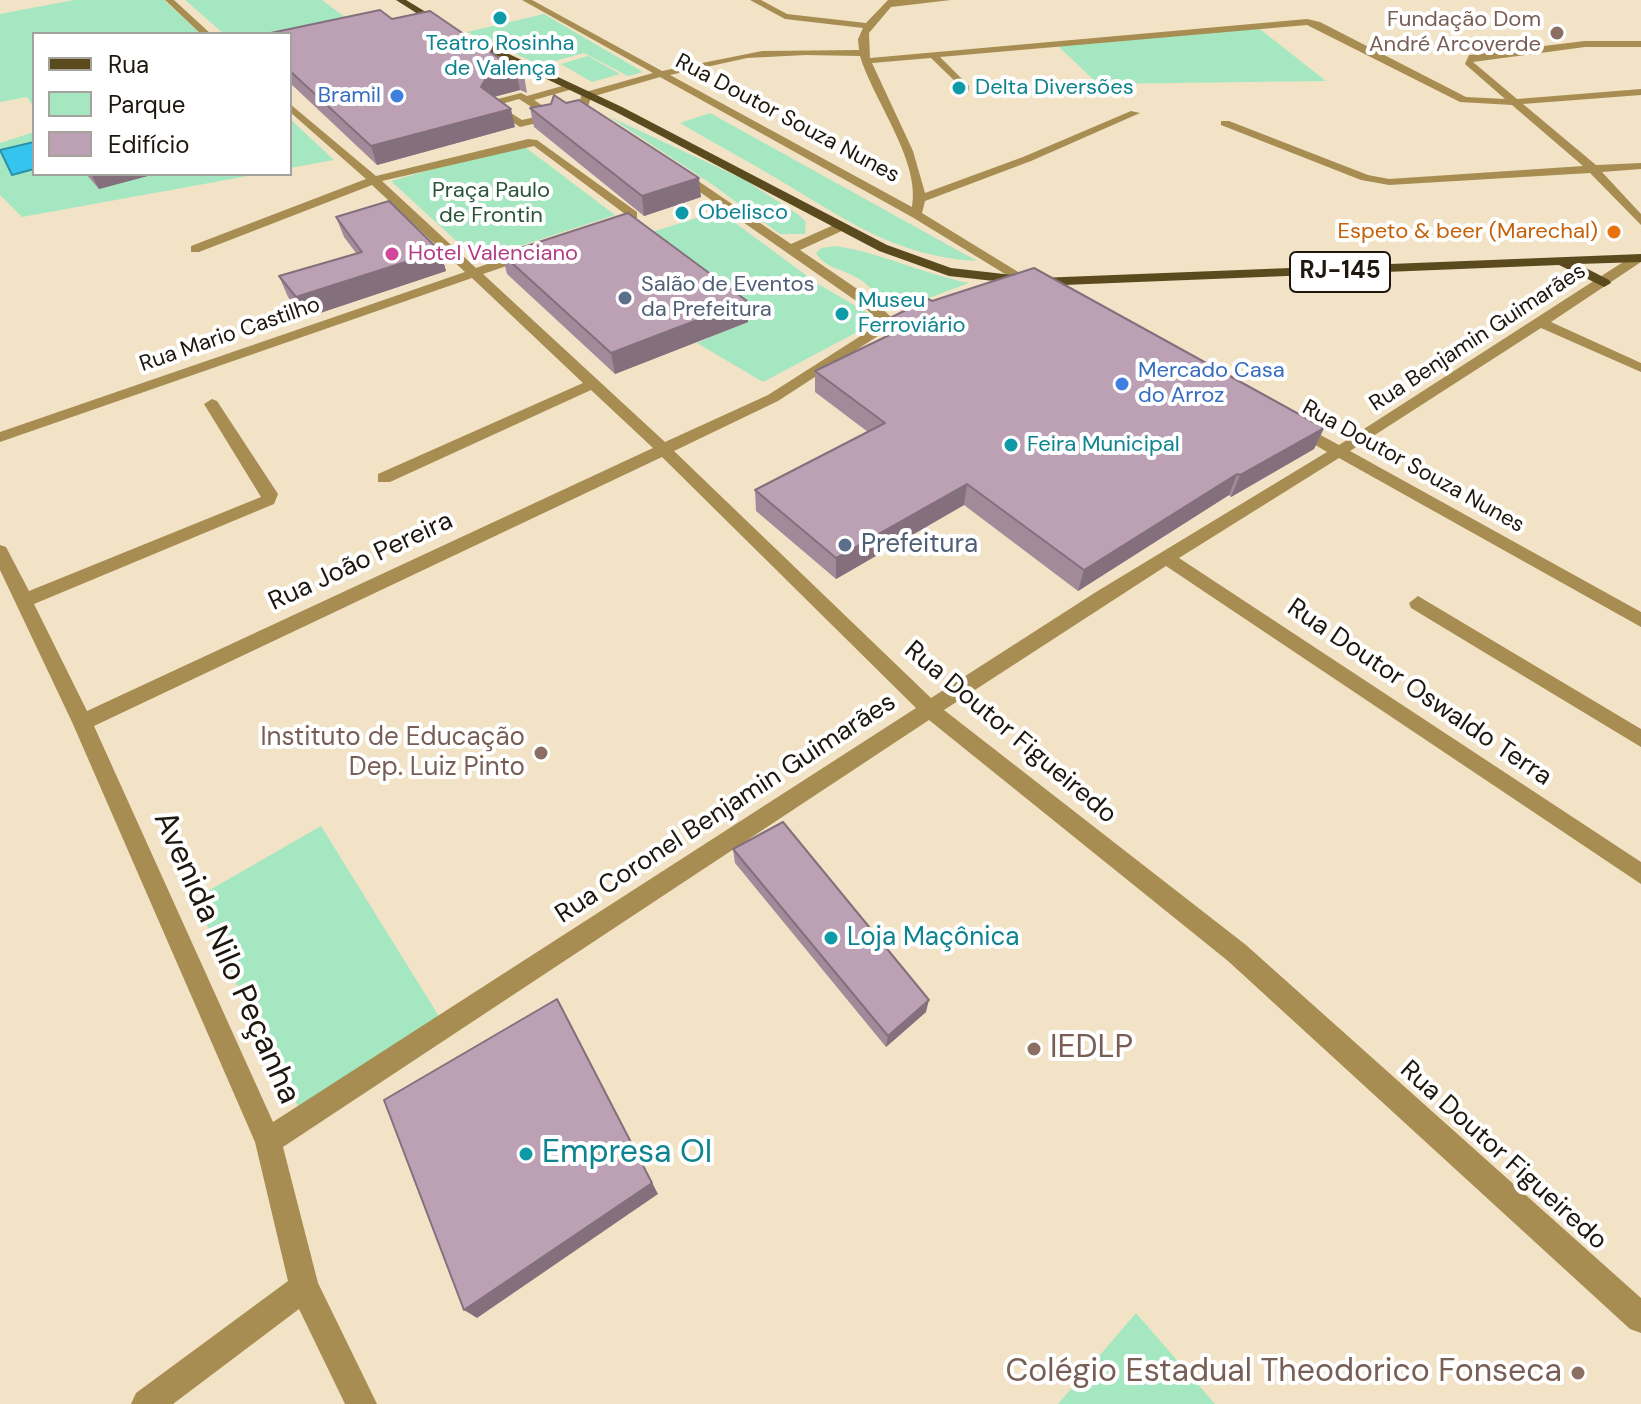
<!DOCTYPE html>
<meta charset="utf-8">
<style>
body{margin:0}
#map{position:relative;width:1641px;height:1404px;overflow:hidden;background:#f2e3c6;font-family:"DM Sans",sans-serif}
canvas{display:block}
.legend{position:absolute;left:32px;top:32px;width:260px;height:144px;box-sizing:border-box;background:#fff;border:2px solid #a5a29e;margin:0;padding:10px 14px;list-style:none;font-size:24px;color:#1d170d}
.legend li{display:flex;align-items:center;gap:16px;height:40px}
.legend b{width:40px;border:2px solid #a5a29e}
</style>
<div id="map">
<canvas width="1641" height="1404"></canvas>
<ul class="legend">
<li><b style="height:10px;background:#5c4a1f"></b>Rua</li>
<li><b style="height:22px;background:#a5e7c1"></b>Parque</li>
<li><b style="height:22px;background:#bca0b3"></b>Edifício</li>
</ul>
</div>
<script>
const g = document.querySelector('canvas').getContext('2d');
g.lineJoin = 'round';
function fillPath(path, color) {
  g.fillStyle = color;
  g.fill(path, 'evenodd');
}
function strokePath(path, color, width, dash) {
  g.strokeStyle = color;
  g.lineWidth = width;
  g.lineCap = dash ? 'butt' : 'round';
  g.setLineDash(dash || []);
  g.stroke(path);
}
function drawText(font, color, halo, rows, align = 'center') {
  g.font = font + ' "DM Sans",sans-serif';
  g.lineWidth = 8;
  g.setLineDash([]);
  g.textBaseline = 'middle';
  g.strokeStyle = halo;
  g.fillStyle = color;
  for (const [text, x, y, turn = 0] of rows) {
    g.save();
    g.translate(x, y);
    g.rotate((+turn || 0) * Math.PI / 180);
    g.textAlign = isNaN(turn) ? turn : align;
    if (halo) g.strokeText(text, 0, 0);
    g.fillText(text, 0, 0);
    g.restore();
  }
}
const green = new Path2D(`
 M74 0H164L201 34H34V107L27 97 0 102V14Z
 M185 0H322L349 20 290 34H224Z
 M544 14 643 72 628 76 584 53 540 65 467 32Z
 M1256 26 1326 81 1098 84 1058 46Z
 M588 56 620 74 592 82 561 64Z
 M710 113 977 261C893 256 846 219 776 178 744 159 712 142 680 123Z
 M608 116 745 180 799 215 806 222 805 234H780L713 185Z
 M290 119 334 160 290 168Z
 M34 132V174H259L22 217 0 195V143Z
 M521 144 615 215 477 260 391 181Z
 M719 211 818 284 880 320 763 382 697 343 747 321 636 237Z
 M836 246C882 253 923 274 969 283L896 310C880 305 875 290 861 280 847 270 825 269 816 253L821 248Z
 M321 826 440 1018 299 1108 194 899Z
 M1136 1313 1215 1404H1058Z`);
const water = new Path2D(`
 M34 142V169L12 175 0 150Z`);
const minor = new Path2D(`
 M165 0H174L211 34H201Z
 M522 0H532L662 71 762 51 859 50 858 39 863 28 785 19 750 0H761L787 14 866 23 888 0H951L891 7 869 33 870 58 1307 19 1320 22 1466 97 1505 99 1465 64 1469 55 1585 41H1641V47H1585L1473 62 1517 99 1641 89V95L1523 104 1596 165 1641 163V169L1602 172 1641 214V225L1590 173 1389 185 1361 180 1221 125V121H1229L1368 175 1389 179 1583 166 1512 105 1460 102 1307 25 940 57 969 86V90L965 91 931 58 872 63 913 151 925 193 1023 157 1131 111 1140 113 1031 161 925 201 922 213 1028 278 1030 281 1023 285 912 217 660 77 591 97 588 107 603 118 594 120 578 108 582 93 653 73ZM806 55 860 56C873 100 921 161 912 207L670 75 747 58Z
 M569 84 574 87 573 89 534 100 554 113V119L520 127 488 106 490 101 521 93 527 96ZM519 99 544 115 522 120 498 105Z
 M290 104 376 176 528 139 537 140 637 212V218L613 230H605V224L625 214 534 146 382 181 476 268 525 251H533V257L483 274 665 442 768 395 881 323 862 305 674 174V170H682L791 244 836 224H844V230L800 250 872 299 891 317 913 309 920 313 918 316 881 334 778 401 674 451 931 698 1096 592 1327 452 1290 430V424H1300L1339 445 1634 255H1641V262L1551 322 1641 363V372L1541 328 1350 451 1641 612V627L1339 458 1179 558 1641 862V884L1166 566 944 710 1246 945 1641 1298V1333L1630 1329 1228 961 929 720 283 1147 318 1283 377 1404H345L299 1309 173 1404H131L136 1393 288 1281 255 1142 72 722 0 570V545L6 547 29 591 261 497 204 404 212 399 217 401 278 494 274 504 34 604 87 711 653 448 591 390 390 482H378V474L583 383 472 278 0 442V432L465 272 372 185 199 252H191V246L366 179 290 112ZM662 457 916 708 273 1122 94 726Z
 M1418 596 1641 729V747L1411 608 1409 603Z`);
const major = new Path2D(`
 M396 0H406L449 26 622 107 887 245 951 268 1039 278 1641 254V262L1578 264 1609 280 1611 283 1604 287 1559 265 1039 286 949 276 879 251 614 111 443 30Z`);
const wall = new Path2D(`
 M392 19 524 75 527 93 520 90 494 97 515 127 377 165 290 83V34Z
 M530 108 701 197 644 216 534 127Z
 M86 174H155L99 189Z
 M336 217 440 251 446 271 305 318 288 297 279 276 356 253 344 237Z
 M502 254 747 301 748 322 615 374 507 274Z
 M890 318 1324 428 1314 449 1231 497 1229 495 1078 591 964 505 836 579 756 511 755 490 868 432 815 392V371L889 336Z
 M733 849 926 1012 886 1047 735 863Z`);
const shadedWall = new Path2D(`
 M516 72 520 90 489 98 481 87 485 80Z
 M511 109 515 127 377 165 371 146Z
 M91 174H155L99 189Z
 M699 178 701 197 644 216 642 196Z
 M440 251 446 271 305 318 296 297Z
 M747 301 748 322 615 374 611 353Z
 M1324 428 1314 449 1231 497 1240 475Z
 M1237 474 1229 495 1078 591 1084 570Z
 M967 484 964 505 836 579V558Z
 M557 999 658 1194 477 1318 464 1310Z
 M929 1000 926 1012 886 1047 888 1036Z`);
const building = new Path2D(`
 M380 10 392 19 430 11 524 75 516 72 485 80 481 87 511 109 371 146 290 71V34H266Z
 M554 95 566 103 579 100 699 178 642 196 530 108 551 104Z
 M389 201 440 251 296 297 279 276 362 252 336 217Z
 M628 213 747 301 611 353 502 254Z
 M1034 268 1324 428 1240 475 1237 474 1084 570 967 484 836 558 755 490 885 423 815 371 906 327 890 318 928 299 932 301Z
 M783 822 929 1000 888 1036 733 849Z
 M557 999 652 1183 464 1310 384 1100Z`);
const markers = [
 [500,18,8,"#0f9aa8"],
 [1557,33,8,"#8d6e63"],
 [959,88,8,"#0f9aa8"],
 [397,96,8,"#3f7fe0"],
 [682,213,8,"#0f9aa8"],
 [1614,232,8,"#e8710a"],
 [392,254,8,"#d1479c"],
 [625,298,8,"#5c6f8a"],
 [842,314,8,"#0f9aa8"],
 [1122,384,8,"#3f7fe0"],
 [1011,445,8,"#0f9aa8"],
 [845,545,8,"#5c6f8a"],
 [541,753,8,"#8d6e63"],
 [831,938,8,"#0f9aa8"],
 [1034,1049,8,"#8d6e63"],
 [526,1154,8,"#0f9aa8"],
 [1578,1373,8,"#8d6e63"]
];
const farEducationnames = [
 ["Fundação Dom",1541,20],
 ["André Arcoverde",1541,45]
];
const farCulturenames = [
 ["Teatro Rosinha",500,44,"center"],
 ["de Valença",500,69,"center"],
 ["Delta Diversões",975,88],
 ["Obelisco",698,213],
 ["Museu",858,301],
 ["Ferroviário",858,326],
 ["Feira Municipal",1027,445]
];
const farShopnames = [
 ["Bramil",381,96],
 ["Mercado Casa",1138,371,"left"],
 ["do Arroz",1138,396,"left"]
];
const farStreetnames = [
 ["Rua Doutor Souza Nunes",787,119,28],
 ["Rua Mario Castilho",230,335,-19],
 ["Rua Benjamin Guimarães",1478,338,-33],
 ["Rua Doutor Souza Nunes",1413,467,29]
];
const farParknames = [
 ["Praça Paulo",491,191],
 ["de Frontin",491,216]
];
const farFoodnames = [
 ["Espeto & beer (Marechal)",1598,232]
];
const farHotelnames = [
 ["Hotel Valenciano",408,254]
];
const farServicenames = [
 ["Salão de Eventos",641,285],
 ["da Prefeitura",641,310]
];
const shields = [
 [1340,272,100]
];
const shieldNames = [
 ["RJ-145",1340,272]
];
const serviceNames = [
 ["Prefeitura",861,545]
];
const streetNames = [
 ["Rua João Pereira",361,562,-25],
 ["Rua Doutor Oswaldo Terra",1419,693,34],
 ["Rua Doutor Figueiredo",1010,733,40],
 ["Rua Coronel Benjamin Guimarães",726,809,-33],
 ["Rua Doutor Figueiredo",1503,1156,42]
];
const educationNames = [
 ["Instituto de Educação",525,738],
 ["Dep. Luiz Pinto",525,768]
];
const cultureNames = [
 ["Loja Maçônica",847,938]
];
const nearStreetnames = [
 ["Avenida Nilo Peçanha",226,958,66]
];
const nearEducationnames = [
 ["IEDLP",1050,1049],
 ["Colégio Estadual Theodorico Fonseca",1562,1373,"right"]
];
const nearCulturenames = [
 ["Empresa OI",542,1154]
];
fillPath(green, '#a5e7c1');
fillPath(water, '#34c4ed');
strokePath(water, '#2d90aa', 2);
fillPath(minor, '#a78d51');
fillPath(major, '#5c4a1f');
fillPath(wall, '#a28a9a');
fillPath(shadedWall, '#84707d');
fillPath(building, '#bca0b3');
strokePath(building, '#84707d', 2);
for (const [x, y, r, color] of markers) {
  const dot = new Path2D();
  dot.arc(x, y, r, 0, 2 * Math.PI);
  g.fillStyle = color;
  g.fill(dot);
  strokePath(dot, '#fff', 3);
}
drawText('22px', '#785e54', '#fff', farEducationnames, 'right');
drawText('22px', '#0d838f', '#fff', farCulturenames, 'left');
drawText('22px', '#366cbe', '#fff', farShopnames, 'right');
drawText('22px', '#1d170d', '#fff', farStreetnames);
drawText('22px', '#28543c', '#fff', farParknames);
drawText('22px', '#c56008', '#fff', farFoodnames, 'right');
drawText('22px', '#b23c85', '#fff', farHotelnames, 'left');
drawText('22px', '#4e5e75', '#fff', farServicenames, 'left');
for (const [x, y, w] of shields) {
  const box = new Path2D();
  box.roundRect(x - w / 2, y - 20, w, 40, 6);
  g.fillStyle = '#fff';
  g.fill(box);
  strokePath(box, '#1d170d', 2);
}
drawText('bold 24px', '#1d170d', null, shieldNames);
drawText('26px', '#4e5e75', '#fff', serviceNames, 'left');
drawText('26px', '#1d170d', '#fff', streetNames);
drawText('26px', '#785e54', '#fff', educationNames, 'right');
drawText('26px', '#0d838f', '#fff', cultureNames, 'left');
drawText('32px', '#1d170d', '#fff', nearStreetnames);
drawText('32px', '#785e54', '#fff', nearEducationnames, 'left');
drawText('32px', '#0d838f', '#fff', nearCulturenames, 'left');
</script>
